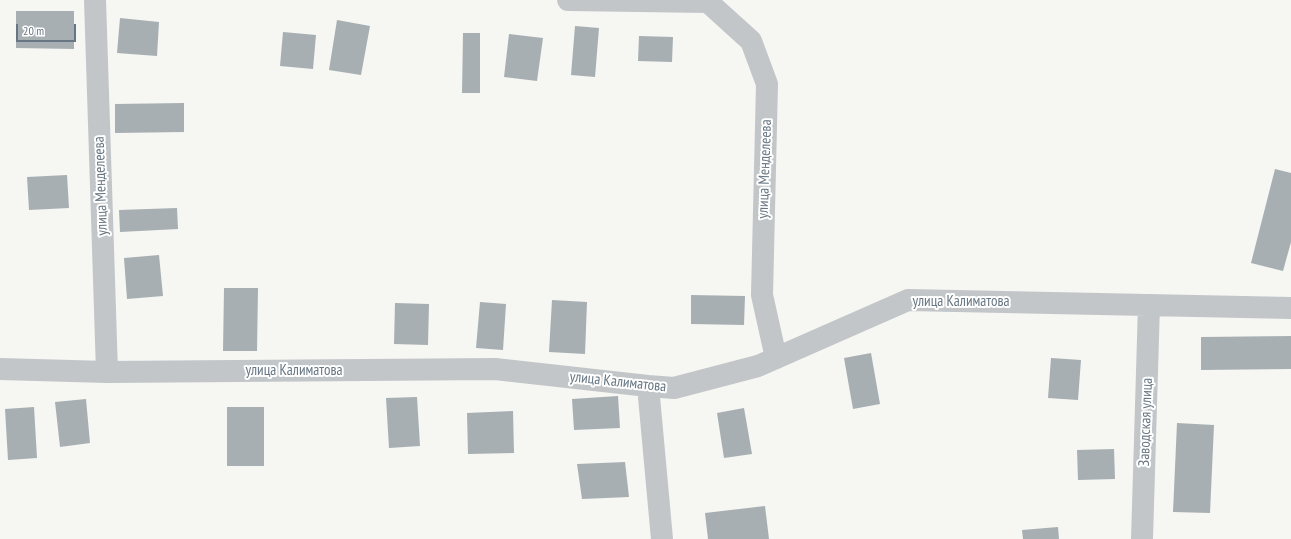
<!DOCTYPE html>
<meta charset="utf-8">
<style>
body{margin:0}
#map{position:relative;width:1291px;height:539px;overflow:hidden;background:#f6f6f3;font-family:"PT Sans Narrow",sans-serif}
canvas{display:block}
.scale{position:absolute;left:16px;top:24px;width:60px;height:18px;box-sizing:border-box;border:2px solid #677682;border-top:0;padding-left:5px;font-size:12px;line-height:14px;white-space:nowrap;color:#677682;-webkit-text-stroke:3px #fff;paint-order:stroke}
</style>
<div id="map">
<canvas width="1291" height="539"></canvas>
<div class="scale">20 m</div>
</div>
<script>
const g = document.querySelector('canvas').getContext('2d');
g.lineJoin = 'round';
function fillPath(path, color) {
  g.fillStyle = color;
  g.fill(path, 'evenodd');
}
function strokePath(path, color, width, dash) {
  g.strokeStyle = color;
  g.lineWidth = width;
  g.lineCap = dash ? 'butt' : 'round';
  g.setLineDash(dash || []);
  g.stroke(path);
}
function drawText(font, color, halo, rows, align = 'center') {
  g.font = font + ' "PT Sans Narrow",sans-serif';
  g.lineWidth = 4;
  g.setLineDash([]);
  g.textBaseline = 'middle';
  g.strokeStyle = halo;
  g.fillStyle = color;
  for (const [text, x, y, turn = 0] of rows) {
    g.save();
    g.translate(x, y);
    g.rotate((+turn || 0) * Math.PI / 180);
    g.textAlign = isNaN(turn) ? turn : align;
    if (halo) g.strokeText(text, 0, 0);
    g.fillText(text, 0, 0);
    g.restore();
  }
}
const building = new Path2D(`
 M16 11H74V49L16 48Z
 M120 18 159 22 157 56 117 53Z
 M337 20 370 26 361 75 329 70Z
 M575 26 599 28 595 77 571 75Z
 M283 32 316 35 313 69 280 66Z
 M463 33H480V93H462Z
 M509 34 543 38 537 81 504 77Z
 M639 36 673 37 672 62 638 61Z
 M184 103V132L115 133V104Z
 M1275 169 1291 173V242L1283 271 1251 263Z
 M67 175 69 208 29 210 27 177Z
 M177 208 178 229 120 232 119 210Z
 M159 255 163 296 127 299 124 258Z
 M224 288H258L257 351H223Z
 M691 295 745 296 744 325 691 324Z
 M552 300 587 302 585 354 549 352Z
 M480 302 506 304 503 350 476 348Z
 M395 303 429 304 428 345 394 344Z
 M1291 336V369L1201 370V337Z
 M871 353 880 404 853 409 844 358Z
 M1051 358 1081 360 1078 400 1048 398Z
 M618 396 620 428 574 430 572 399Z
 M417 397 420 446 389 448 386 398Z
 M86 399 90 443 60 447 55 402Z
 M34 407 37 458 8 460 5 409Z
 M227 407H264V466H227Z
 M744 408 752 454 724 458 717 413Z
 M513 411 514 453 468 454 467 413Z
 M1177 423 1214 425 1210 513 1173 512Z
 M1114 449 1115 479 1078 480 1077 450Z
 M625 462 629 497 582 499 577 464Z
 M765 506 769 539H708L705 513Z
 M1058 527 1059 539H1023L1022 530Z`);
const minor = new Path2D(`
 M95 0 107 372
 M568 0 708 2
 M708 0V2L751 41 767 84 762 295 776 358
 M0 369 107 372 495 369 648 386 674 388 758 366 908 300 1291 308
 M648 386 662 539
 M1142 539 1149 305`);
const streetNames = [
 ["улица Менделеева",765,169,-88],
 ["улица Менделеева",101,186,-92],
 ["улица Калиматова",961,302],
 ["улица Калиматова",294,371],
 ["улица Калиматова",618,382,6],
 ["Заводская улица",1146,422,-88]
];
fillPath(building, '#a7afb3');
strokePath(minor, '#c2c6c9', 22);
drawText('15px', '#677682', '#fff', streetNames);
</script>
